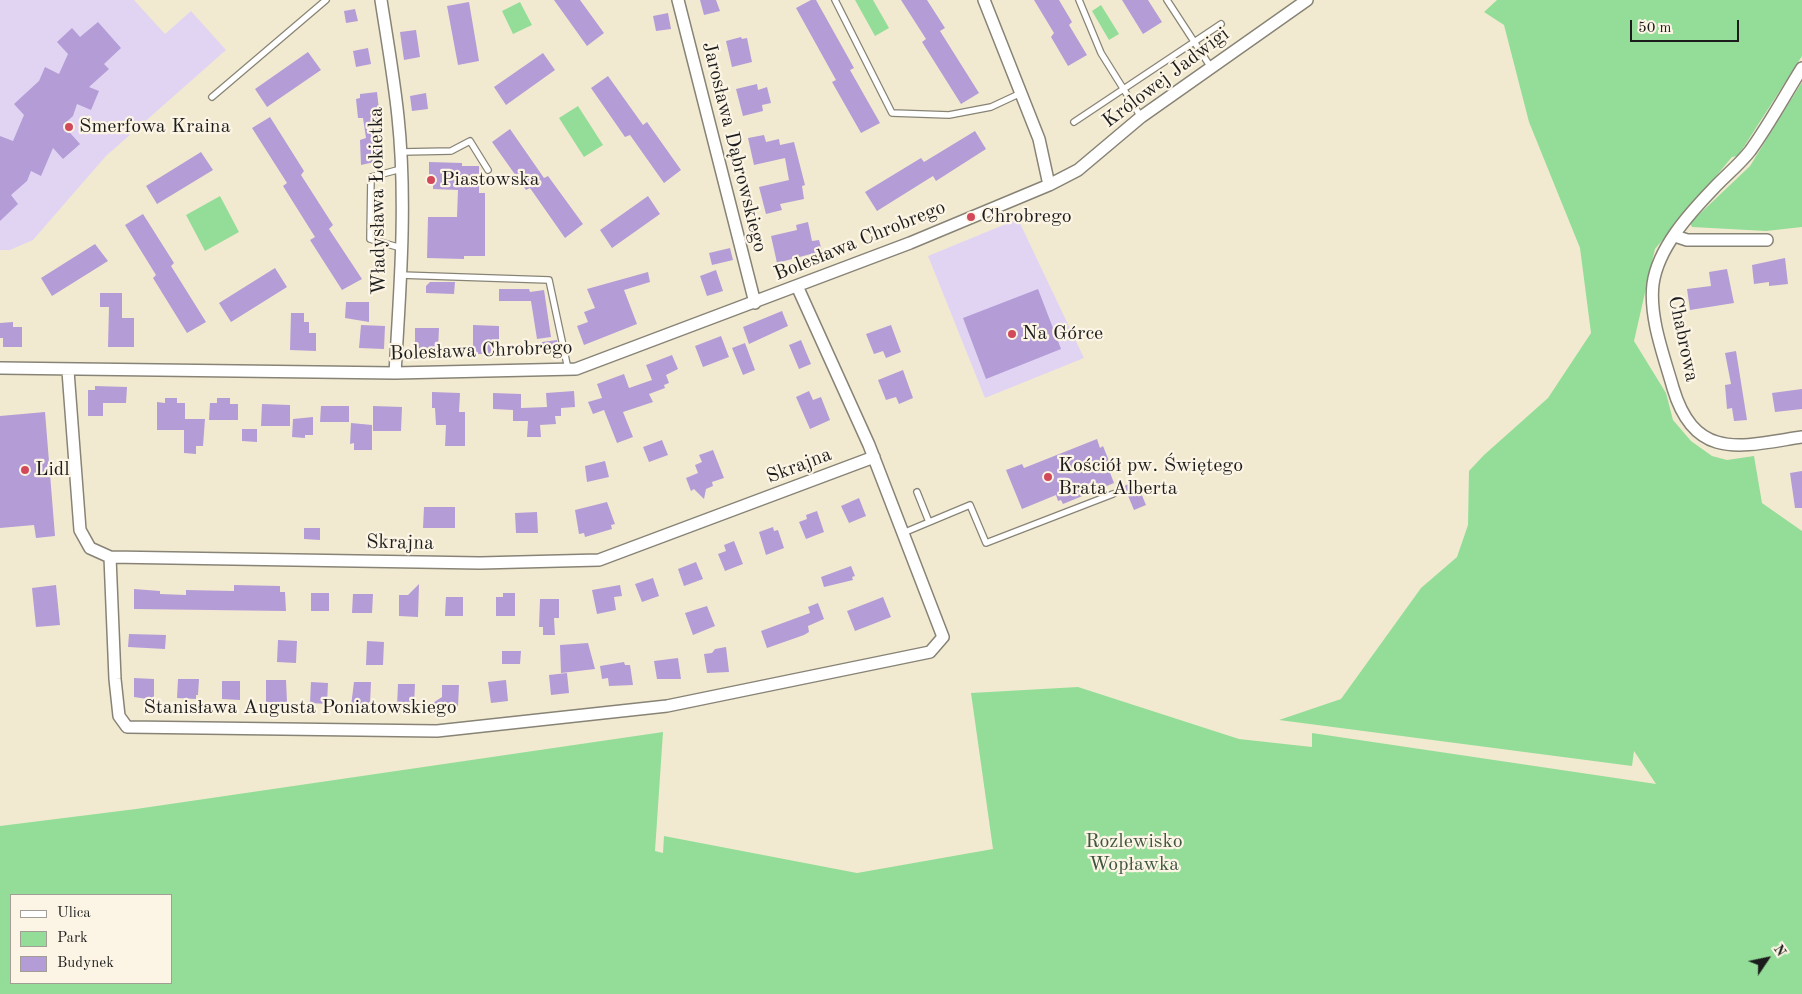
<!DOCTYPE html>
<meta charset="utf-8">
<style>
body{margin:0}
#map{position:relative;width:1802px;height:994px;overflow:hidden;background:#f2ead0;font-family:"Old Standard TT",serif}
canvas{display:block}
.legend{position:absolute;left:10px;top:894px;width:162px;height:90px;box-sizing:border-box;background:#fcf5e5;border:1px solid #a29e95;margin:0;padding:6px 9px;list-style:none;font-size:15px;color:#1c1c1c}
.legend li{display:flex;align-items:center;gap:10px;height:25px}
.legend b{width:25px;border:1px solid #a29e95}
.north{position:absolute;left:1742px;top:934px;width:50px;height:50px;-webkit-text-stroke:4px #fcf5e5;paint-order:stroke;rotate:56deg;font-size:14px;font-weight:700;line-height:20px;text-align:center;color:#1c1c1c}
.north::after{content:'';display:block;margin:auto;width:18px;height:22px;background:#1c1c1c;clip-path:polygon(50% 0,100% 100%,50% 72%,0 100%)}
.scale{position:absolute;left:1630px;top:20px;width:109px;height:22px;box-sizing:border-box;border:2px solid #1c1c1c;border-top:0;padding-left:6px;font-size:15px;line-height:18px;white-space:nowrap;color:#1c1c1c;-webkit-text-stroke:4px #fcf5e5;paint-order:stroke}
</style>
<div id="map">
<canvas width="1802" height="994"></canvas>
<ul class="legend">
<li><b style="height:6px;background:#fff"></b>Ulica</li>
<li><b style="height:14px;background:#94dd98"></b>Park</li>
<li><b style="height:14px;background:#b49cd7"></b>Budynek</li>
</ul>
<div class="north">N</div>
<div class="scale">50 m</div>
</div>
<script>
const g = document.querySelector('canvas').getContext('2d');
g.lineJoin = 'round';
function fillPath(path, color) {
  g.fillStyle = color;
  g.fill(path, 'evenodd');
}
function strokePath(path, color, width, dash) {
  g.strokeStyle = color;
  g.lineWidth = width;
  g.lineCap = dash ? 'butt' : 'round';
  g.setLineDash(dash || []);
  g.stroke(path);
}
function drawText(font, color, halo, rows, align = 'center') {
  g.font = font + ' "Old Standard TT",serif';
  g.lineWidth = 4.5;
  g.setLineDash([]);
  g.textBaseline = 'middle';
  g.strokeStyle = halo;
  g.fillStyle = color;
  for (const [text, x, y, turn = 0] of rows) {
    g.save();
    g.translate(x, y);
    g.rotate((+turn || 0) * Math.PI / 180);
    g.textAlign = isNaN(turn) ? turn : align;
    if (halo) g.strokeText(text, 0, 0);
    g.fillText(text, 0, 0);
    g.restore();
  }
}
const built = new Path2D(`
 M0 0H134L165 34 191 11 226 50 106 156 33 240 10 250H0Z
 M1018 219 1084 358 985 398 928 256Z`);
const green = new Path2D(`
 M855 0H873L889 28 875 36Z
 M1497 0H1802V56L1738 156 1732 157 1655 249 1634 341 1666 393 1673 420 1691 441 1712 456 1727 460 1754 456 1762 503 1802 531V994H0V826L136 809 663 732 655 851 663 853 664 836 857 873 993 849 971 693 1078 687 1239 739 1312 747V733L1656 784 1634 751 1632 766 1279 720 1341 699 1421 588 1457 557 1468 525 1469 471 1484 455 1548 398 1591 333 1580 248 1529 122 1504 25 1484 12ZM11 895H171V983H11Z
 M520 2 532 25 513 34 502 11Z
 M1101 5 1119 34 1109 40 1092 11Z
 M1802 82V227L1766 231 1692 227 1690 223 1750 166Z
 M578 106 603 145 584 157 559 118Z
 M220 196 239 232 205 251 186 215Z`);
const building = new Path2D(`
 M554 0H580L604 33 587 46Z
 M700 0H716L720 11 704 15Z
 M811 0H816L849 59 854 68 850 70 880 123 861 133 832 82 836 80 796 8Z
 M901 0H927L945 28 940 31 979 93 961 104 922 42 926 39Z
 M1034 0H1059L1072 22 1069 25 1087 55 1068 66 1051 37 1054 33Z
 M1122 0H1148L1162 22 1143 34Z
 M469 2 479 61 458 65 447 6Z
 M355 9 358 21 346 23 344 11Z
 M668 13 671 29 656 31 653 16Z
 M98 22 121 48 104 64 109 69 89 87 99 91 91 110 77 104 73 116 63 125 80 144 63 159 53 148 41 176 31 171 27 181 11 195 18 204 0 221V136L13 141 24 115 14 104 39 81 45 67 59 74 68 54 57 42 72 28 80 37Z
 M416 30 420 57 404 60 400 32Z
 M741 37 742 39 747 38 752 62 732 67 726 41Z
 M368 48 371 64 356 67 353 51Z
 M308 52 321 70 267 107 255 89Z
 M543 53 555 70 506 105 494 87Z
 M608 76 643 125 647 122 681 170 664 183 630 135 625 137 591 88Z
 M757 84 758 90 767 87 771 103 762 105 763 111 743 116 736 89Z
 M377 92 380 118 374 119 380 150H377L379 161 361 165 360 140 366 138 363 118H358L356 99 360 98V94Z
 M426 93 428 109 412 111 410 96Z
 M270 117 304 171 301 175 333 225 329 229 362 279 342 290 310 240 315 237 283 186 287 183 252 128Z
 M510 129 544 178 548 176 583 224 565 238 530 188 526 190 492 142Z
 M975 131 986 149 936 181 933 176 877 211 865 192 921 158 924 162Z
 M764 135 766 142 779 139 780 145 794 142 805 185 802 186 804 199 780 204 782 210 766 214 759 187 789 180 785 158 754 165 748 138Z
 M201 152 213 170 157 204 146 186Z
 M429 162 462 163V166H479V193H485V256H464V259L427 258 428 217H457L458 190 433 189V182H429Z
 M648 196 660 214 612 248 600 230Z
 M143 214 174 263 171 266 206 322 187 333 153 278 156 275 125 225Z
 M808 222 812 241 819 240 822 251 777 263 771 236 797 230 796 225Z
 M95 244 108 261 52 296 41 278Z
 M730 248 733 260 712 265 709 253Z
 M1785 258 1788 284 1769 286V282L1754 284 1752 265Z
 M275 268 287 287 231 322 219 303Z
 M1727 269 1734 303 1690 310 1687 289 1711 286 1709 272Z
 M716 270 723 291 707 296 700 276Z
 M648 272 650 282 624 290 637 324 584 345 577 326 588 322 584 312 595 308 587 289Z
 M430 282H455L454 294 426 293V286Z
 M499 289H529L530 292 544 290 551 337 537 339 531 301H499Z
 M1038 289 1061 349 986 379 963 318Z
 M100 293H122V318H134V347H108L109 307H100Z
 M346 302H369V322L345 318Z
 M782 311 788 326 749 344 743 327Z
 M291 313H304V322H309V333H316V351L290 350Z
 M13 322V327H22V347H3V338H0V323Z
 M361 325 385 326 384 349 359 348Z
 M473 325 499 326V354H473Z
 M891 325 901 352 886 358 883 351 874 354 866 334Z
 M415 328H439L438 350 415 349Z
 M721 336 729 357 703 367 695 346Z
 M557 340 558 354 543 355 542 342Z
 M801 340 811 364 799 369 789 345Z
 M745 343 755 370 743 375 732 348Z
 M1736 351 1747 420 1734 421 1732 408 1727 409 1725 385 1731 384 1725 353Z
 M672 355 678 369 666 375 669 383 664 385 665 388 649 394 653 402 623 412 633 437 617 443 604 410 593 414 588 402 602 398 597 384 624 374 629 388 652 380 646 365Z
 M903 370 913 398 899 404 896 397 886 400 878 380Z
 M95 386 127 387 126 403H103V416H88V390H95Z
 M1802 389V409L1775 412 1772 393Z
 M574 391 575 407 561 408V416H555L556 424 540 425 541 437H527L528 421H513V410L493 409V393L521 394V408L547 407 546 393Z
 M809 391 813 400 821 397 830 420 810 429 796 397Z
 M432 392 460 393 459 412H465V446H445L446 425H436L435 408H432Z
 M165 398H177V403H185V419H205L203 446H196V454L184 453V430H157V402L165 403Z
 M217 398H230V404H238V420H209L210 403H217Z
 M262 404 290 405V426H261Z
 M321 406H349V422H320Z
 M373 406 402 407 401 431H373Z
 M45 412 55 536 36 538 34 525 0 528V416Z
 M313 417V435H305V438L292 437 293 419Z
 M351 423 372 425V450H354V443L350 444Z
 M242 429H257V442L242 441Z
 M1097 439 1100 448 1103 446 1109 461 1106 462 1114 483 1063 504 1061 500 1058 501 1056 495 1022 509 1006 470 1022 464 1024 468Z
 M662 440 668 455 649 462 643 447Z
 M713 450 724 478 712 482 713 486 706 489 704 499 694 489 691 491 686 478 698 473 695 465 702 462 699 455Z
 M605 461 609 477 587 482 585 466Z
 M1802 471V508H1795L1790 473Z
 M1136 481 1146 505 1134 510 1124 486Z
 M859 498 866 516 849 523 841 506Z
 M607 502 615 524 611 525 612 529 585 537 584 533 579 534 575 510Z
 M424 507H455V528H423Z
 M817 511 824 532 806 539 799 522 807 519 806 515Z
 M537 512 538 533H516L515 513Z
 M773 527 774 531 778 530 784 548 766 555 759 532Z
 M304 528H320V540L304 539Z
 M734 541 743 564 725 571 718 554 726 551 724 545Z
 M696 562 703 579 684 586 678 569Z
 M851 566 855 576 852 577 853 580 824 587 821 577Z
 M653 578 659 596 642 602 635 584Z
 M419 584 418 617 399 616V595H408Z
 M56 585 60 625 36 627 32 588Z
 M234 585 280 586V592H285L286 611 134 609V589L160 591V594L186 595V590L234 591Z
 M620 585 622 596 614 597 616 610 597 614 592 590Z
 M311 593H329V611H311Z
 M503 593H515V616H496V597H503Z
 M353 594H373L372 613H352Z
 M446 597H463V616H445Z
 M883 597 891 617 855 631 847 611Z
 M540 599H559V618H554L555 635H543V627H539Z
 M818 603 824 619 808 626 809 632 804 635 767 648 761 631 810 613 808 607Z
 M707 606 715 626 693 635 685 613Z
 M129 634 166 635 165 649 128 647Z
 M278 640 297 641 296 663 277 662Z
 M367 641 384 642 383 665H366Z
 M588 643 595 669 561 673 560 645Z
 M726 647 729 672 707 673 704 654 712 653 715 649Z
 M502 651H521L520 664H502Z
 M678 658 681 679H657L654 661Z
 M624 662 625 665H630L633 685 609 686 608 678 602 679 600 666Z
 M567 673 569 693 551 695 549 675Z
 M134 678 154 679V700L134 697Z
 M178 679H199L198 695H196V699L177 698Z
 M266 680H286L287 702H266Z
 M506 680 508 701 491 703 488 682Z
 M222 681H240V700L222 699Z
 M311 682 328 683 327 704 310 703Z
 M354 682H371L370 704 351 706Z
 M398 684H415L414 706 397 707Z
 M442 685H459L458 707 422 710 442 697Z`);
const lane = new Path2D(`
 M835 0 892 113 949 115 991 107 1021 93
 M1079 0 1101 53 1141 117
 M1167 0 1210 66
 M212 97 326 0
 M1074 122 1221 24
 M401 152 451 151 470 141 488 170
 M401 169 371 177 370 239 401 248
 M400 275 549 280 568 369
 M917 492 929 522
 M903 533 970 505 986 543 1113 494`);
const street = new Path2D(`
 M381 0C387 39 394 78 398 117 407 201 400 289 395 373
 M678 0 755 303
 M984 0 1039 139 1049 185
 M1802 68C1785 95 1769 125 1750 151 1739 165 1725 176 1713 189 1689 214 1658 248 1653 284 1649 318 1664 356 1673 388 1695 462 1742 446 1802 437
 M1675 236 1687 240H1767
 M0 368 395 373 576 369 910 243 1049 185 1078 170 1141 117 1307 0
 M68 371 80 530 90 548 110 557 480 563 599 560 874 457
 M110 557 115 679 119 716 127 727 437 731 667 706 930 652 943 637 869 445 797 286`);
const markers = [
 [69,127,5,"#d1495b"],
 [431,180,5,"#d1495b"],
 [971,217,5,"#d1495b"],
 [1012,334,5,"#d1495b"],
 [25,470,5,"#d1495b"],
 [1048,477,5,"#d1495b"]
];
const streetNames = [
 ["Królowej Jadwigi",1166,78,-37],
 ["Jarosława Dąbrowskiego",734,147,76],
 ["Władysława Łokietka",378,201,-91],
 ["Bolesława Chrobrego",860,241,-22],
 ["Chabrowa",1683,339,78],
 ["Bolesława Chrobrego",481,351,-2],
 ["Skrajna",799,466,-21],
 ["Skrajna",400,543,1],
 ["Stanisława Augusta Poniatowskiego",300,708]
];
const poiNames = [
 ["Smerfowa Kraina",79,127],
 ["Piastowska",441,180],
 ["Chrobrego",981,217],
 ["Na Górce",1022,334],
 ["Kościół pw. Świętego",1058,466],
 ["Brata Alberta",1058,489],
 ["Lidl",35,470]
];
const parkNames = [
 ["Rozlewisko",1134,842],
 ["Wopławka",1134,865]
];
fillPath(built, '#e1d4f3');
fillPath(green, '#94dd98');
fillPath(building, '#b49cd7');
strokePath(lane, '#878376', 8);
strokePath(street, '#878376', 14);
strokePath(lane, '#fff', 5.5);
strokePath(street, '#fff', 11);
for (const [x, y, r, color] of markers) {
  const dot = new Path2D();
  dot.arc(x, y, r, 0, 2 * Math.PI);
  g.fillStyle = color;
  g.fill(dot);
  strokePath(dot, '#fcf5e5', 2);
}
drawText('20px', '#1c1c1c', '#fcf5e5', streetNames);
drawText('20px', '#1c1c1c', '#fcf5e5', poiNames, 'left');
drawText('20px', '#405641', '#fcf5e5', parkNames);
</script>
